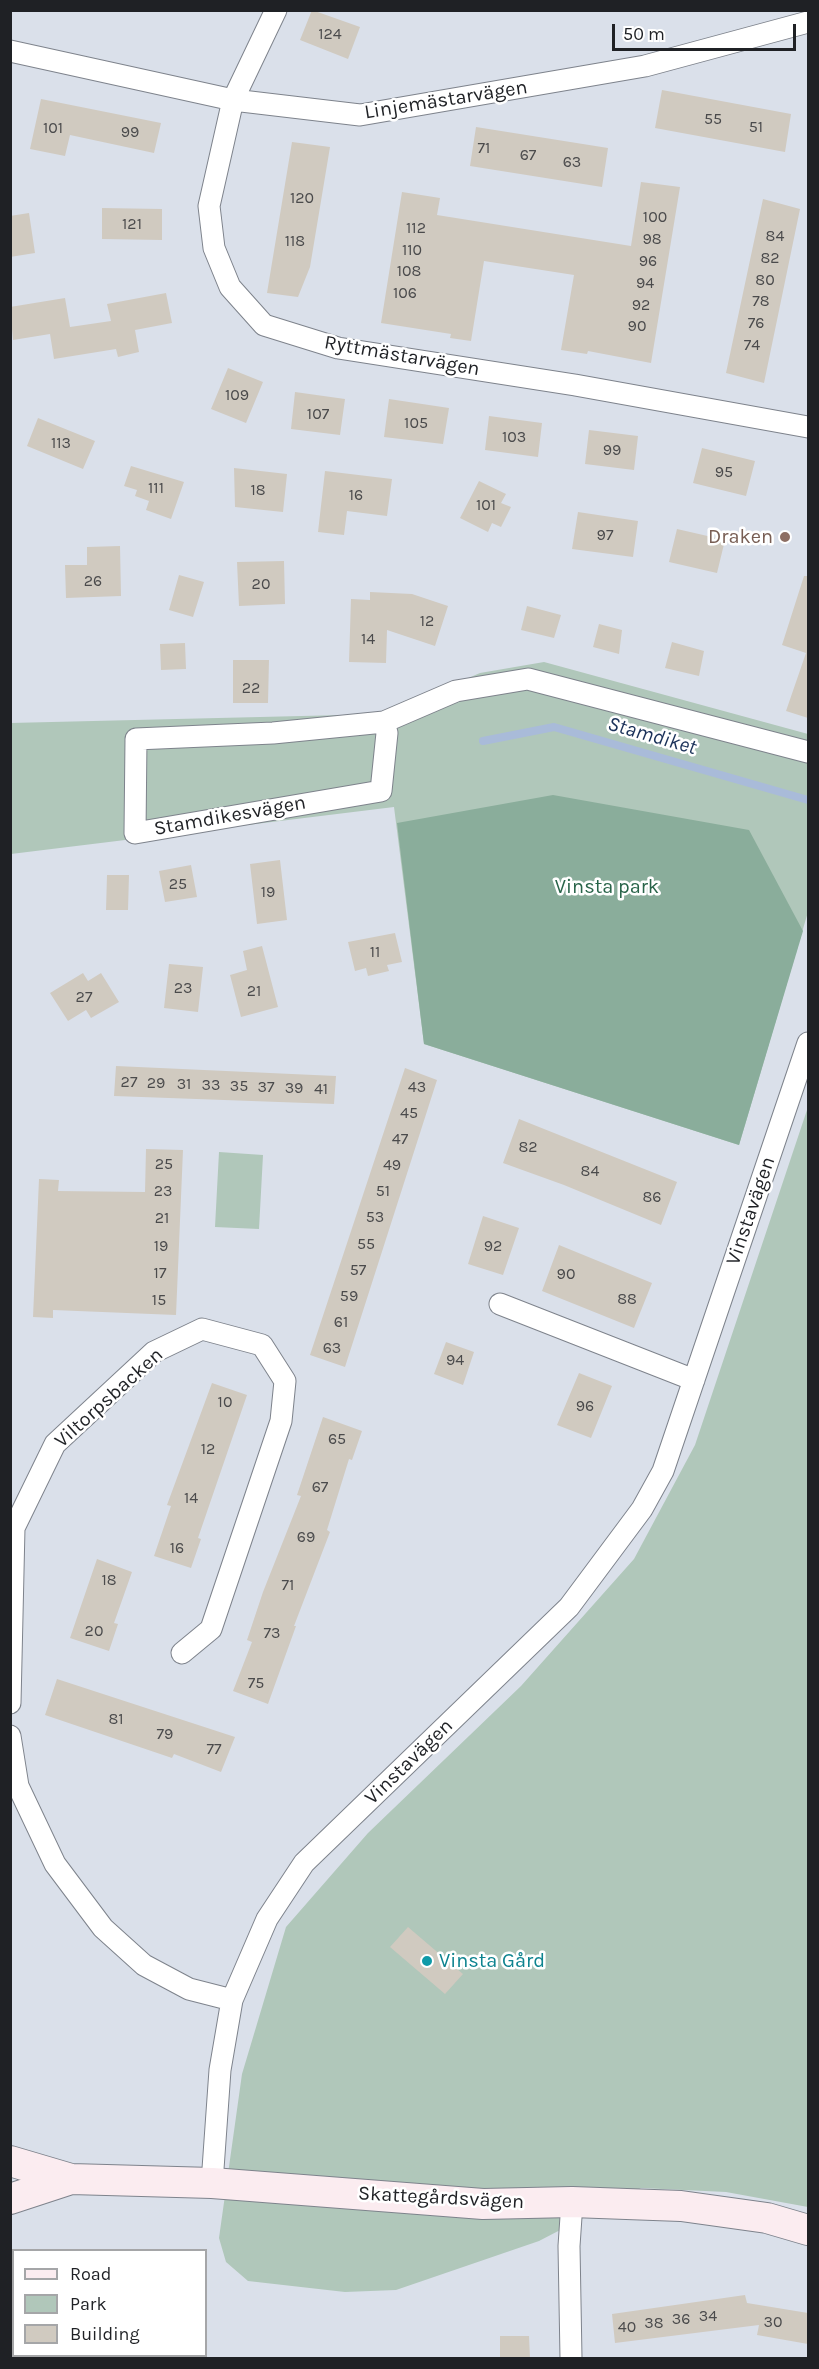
<!DOCTYPE html>
<meta charset="utf-8">
<style>
body{margin:0}
#map{position:relative;width:819px;height:2369px;overflow:hidden;background:#dae0ea;font-family:Karla,sans-serif}
canvas{display:block}
.frame{position:absolute;inset:0;border:12px solid #1f2125;pointer-events:none}
.legend{position:absolute;left:12px;top:2249px;width:195px;height:108px;box-sizing:border-box;background:#fff;border:2px solid #a5a6a8;margin:0;padding:8px 10px;list-style:none;font-size:18px;color:#1f2125}
.legend li{display:flex;align-items:center;gap:12px;height:30px}
.legend b{width:30px;border:2px solid #a5a6a8}
.scale{position:absolute;left:612px;top:24px;width:184px;height:27px;box-sizing:border-box;border:3px solid #1f2125;border-top:0;padding-left:8px;font-size:18px;line-height:21px;white-space:nowrap;color:#1f2125;-webkit-text-stroke:4px #fff;paint-order:stroke}
</style>
<div id="map">
<canvas width="819" height="2369"></canvas>
<div class="frame"></div>
<ul class="legend">
<li><b style="height:8px;background:#fbecf0"></b>Road</li>
<li><b style="height:16px;background:#b0c7ba"></b>Park</li>
<li><b style="height:16px;background:#d0cac0"></b>Building</li>
</ul>
<div class="scale">50 m</div>
</div>
<script>
const g = document.querySelector('canvas').getContext('2d');
g.lineJoin = 'round';
function fillPath(path, color) {
  g.fillStyle = color;
  g.fill(path, 'evenodd');
}
function strokePath(path, color, width, dash) {
  g.strokeStyle = color;
  g.lineWidth = width;
  g.lineCap = dash ? 'butt' : 'round';
  g.setLineDash(dash || []);
  g.stroke(path);
}
function drawText(font, color, halo, rows, align = 'center') {
  g.font = font + ' Karla,sans-serif';
  g.lineWidth = 5;
  g.setLineDash([]);
  g.textBaseline = 'middle';
  g.strokeStyle = halo;
  g.fillStyle = color;
  for (const [text, x, y, turn = 0] of rows) {
    g.save();
    g.translate(x, y);
    g.rotate((+turn || 0) * Math.PI / 180);
    g.textAlign = isNaN(turn) ? turn : align;
    if (halo) g.strokeText(text, 0, 0);
    g.fillText(text, 0, 0);
    g.restore();
  }
}
const green = new Path2D(`
 M544 662 808 734V912L739 1145 424 1044 394 807 11 854 10 723 385 714 480 673Z
 M808 1107V2207L726 2192 641 2188 539 2241 396 2290 345 2292 248 2281 226 2262 219 2238 242 2074 286 1927 368 1833 521 1686 634 1559 695 1445Z
 M219 1152 263 1155 259 1229 215 1227Z`);
const forest = new Path2D(`
 M553 795 749 830 803 931 739 1145 424 1044 397 823Z`);
const stream = new Path2D(`
 M483 741 554 727 808 800`);
const building = new Path2D(`
 M312 10 360 27 348 59 300 40Z
 M662 90 791 114 785 152 655 128Z
 M41 99 161 123 154 153 70 135 65 156 30 149Z
 M476 127 608 148 602 187 470 166Z
 M292 142 330 147 310 267 298 297 267 293Z
 M641 182 680 187 651 363 588 351 587 354 561 350 574 275 484 261 471 341 450 338 451 334 381 323 402 192 440 198 437 215 631 246Z
 M763 199 800 209 764 383 726 373Z
 M102 208 162 209V240L102 239Z
 M29 213 35 253 10 257V216Z
 M166 293 172 323 135 330 139 352 118 357 116 349 54 359 50 334 13 340 10 307 65 298 70 327 111 321 107 304Z
 M228 368 263 382 246 423 211 409Z
 M295 392 345 399 340 435 291 429Z
 M389 399 449 408 443 444 384 437Z
 M489 416 542 423 538 457 485 450Z
 M38 418 95 441 83 469 27 446Z
 M589 430 638 436 634 470 585 464Z
 M702 448 755 461 746 496 693 483Z
 M131 466 184 482 171 519 146 510 149 501 135 496 137 490 124 486Z
 M234 468 287 474 283 512 235 507Z
 M325 471 392 479 387 516 347 511 344 535 318 532Z
 M479 481 506 494 501 503 511 507 501 527 492 523 488 532 460 518Z
 M578 512 638 521 633 557 572 549Z
 M677 529 725 540 717 573 669 562Z
 M120 546 121 596 66 598 65 565H87V547Z
 M284 561 285 604 239 606 237 562Z
 M179 575 204 582 193 617 169 610Z
 M804 576H808V718L786 711 806 653 782 645Z
 M370 592 412 594 448 606 435 646 387 630 386 663 349 662 351 599 370 600Z
 M527 606 561 615 554 638 521 630Z
 M599 624 622 630 619 654 593 647Z
 M672 642 704 651 699 676 665 668Z
 M185 643 186 669 161 670 160 644Z
 M233 660H269L268 703H233Z
 M280 860 287 920 257 924 250 864Z
 M191 865 197 897 165 902 159 871Z
 M107 875H129L128 910H106Z
 M395 933 402 962 387 965 389 971 368 976 366 968 355 971 348 942Z
 M262 946 278 1007 241 1017 230 975 247 970 243 951Z
 M169 964 203 967 198 1012 164 1008Z
 M83 973 88 981 101 973 119 1002 91 1018 86 1010 68 1021 50 993Z
 M116 1066 336 1076 334 1104 114 1096Z
 M405 1068 437 1080 345 1367 310 1355Z
 M519 1119 677 1182 661 1225 564 1185 503 1163Z
 M146 1149 183 1150 176 1315 53 1310V1318L33 1317 39 1179 59 1180 58 1191 145 1192Z
 M483 1216 519 1228 503 1275 468 1264Z
 M559 1245 652 1283 634 1328 542 1291Z
 M446 1342 474 1352 463 1385 434 1374Z
 M579 1373 612 1386 591 1438 557 1425Z
 M212 1383 247 1395 198 1538 201 1539 191 1568 154 1556 171 1506 167 1505Z
 M323 1417 362 1431 352 1460 349 1459 327 1530 330 1532 294 1626H296L268 1704 233 1691 252 1642 247 1640 263 1592 301 1496 297 1495Z
 M97 1559 132 1572 114 1623 118 1624 109 1651 70 1638Z
 M57 1679 235 1737 221 1772 174 1754 172 1758 45 1715Z
 M408 1927 463 1974 445 1994 390 1947Z
 M745 2295 747 2303 808 2313V2344L757 2335 759 2325 615 2343 612 2314Z
 M500 2336H529L530 2358H500Z`);
const street = new Path2D(`
 M276 10 233 100 209 206 214 248 230 287 264 325 338 348 575 385 808 427
 M10 51 233 100 360 115 645 66 808 22
 M384 722 387 733 381 791 135 833 136 739 273 733 384 722 456 691 528 679 808 752
 M500 1304 694 1380
 M10 1703 14 1528 55 1444 154 1352 202 1329 262 1345 285 1381 281 1421 211 1629 182 1653
 M10 1736 18 1786 55 1864 103 1928 144 1965 189 1989 232 2000
 M212 2183 220 2070 232 2000 267 1919 304 1863 569 1607 642 1509 663 1471 808 1043
 M571 2358 569 2246 572 2202`);
const secondary = new Path2D(`
 M10 2161 71 2179 212 2183 483 2204 572 2202 681 2206 767 2218 808 2230
 M10 2199 71 2179`);
const markers = [
 [785,537,6,"#8d6e63"],
 [427,1961,6,"#0f9aa8"]
];
const numberNames = [
 ["124",330,34],
 ["55",713,119],
 ["51",756,127],
 ["101",53,128],
 ["99",130,132],
 ["71",484,148],
 ["67",528,155],
 ["63",572,162],
 ["120",302,198],
 ["100",655,217],
 ["121",132,224],
 ["112",416,228],
 ["84",775,236],
 ["98",652,239],
 ["118",295,241],
 ["110",412,250],
 ["82",770,258],
 ["96",648,261],
 ["108",409,271],
 ["80",765,280],
 ["94",645,283],
 ["106",405,293],
 ["78",761,301],
 ["92",641,305],
 ["76",756,323],
 ["90",637,326],
 ["74",752,345],
 ["109",237,395],
 ["107",318,414],
 ["105",416,423],
 ["103",514,437],
 ["113",61,443],
 ["99",612,450],
 ["95",724,472],
 ["111",156,488],
 ["18",258,490],
 ["16",356,495],
 ["101",486,505],
 ["97",605,535],
 ["26",93,581],
 ["20",261,584],
 ["12",427,621],
 ["14",368,639],
 ["22",251,688],
 ["25",178,884],
 ["19",268,892],
 ["11",375,952],
 ["23",183,988],
 ["21",254,991],
 ["27",84,997],
 ["27",129,1082],
 ["29",156,1083],
 ["31",184,1084],
 ["33",211,1085],
 ["35",239,1086],
 ["37",266,1087],
 ["43",417,1087],
 ["39",294,1088],
 ["41",321,1089],
 ["45",409,1113],
 ["47",400,1139],
 ["82",528,1147],
 ["25",164,1164],
 ["49",392,1165],
 ["84",590,1171],
 ["23",163,1191],
 ["51",383,1191],
 ["86",652,1197],
 ["53",375,1217],
 ["21",162,1218],
 ["55",366,1244],
 ["19",161,1246],
 ["92",493,1246],
 ["57",358,1270],
 ["17",160,1273],
 ["90",566,1274],
 ["59",349,1296],
 ["88",627,1299],
 ["15",159,1300],
 ["61",341,1322],
 ["63",332,1348],
 ["94",455,1360],
 ["10",225,1402],
 ["96",585,1406],
 ["65",337,1439],
 ["12",208,1449],
 ["67",320,1487],
 ["14",191,1498],
 ["69",306,1537],
 ["16",177,1548],
 ["18",109,1580],
 ["71",288,1585],
 ["20",94,1631],
 ["73",272,1633],
 ["75",256,1683],
 ["81",116,1719],
 ["79",165,1734],
 ["77",214,1749],
 ["34",708,2316],
 ["36",681,2319],
 ["30",773,2322],
 ["38",654,2323],
 ["40",627,2327]
];
const streetNames = [
 ["Linjemästarvägen",446,100,-9],
 ["Ryttmästarvägen",402,356,10],
 ["Stamdikesvägen",230,816,-10],
 ["Vinstavägen",751,1211,-71],
 ["Viltorpsbacken",109,1398,-42],
 ["Vinstavägen",409,1762,-44],
 ["Skattegårdsvägen",441,2198,3]
];
const educationNames = [
 ["Draken",773,537]
];
const parkNames = [
 ["Vinsta park",607,887]
];
const cultureNames = [
 ["Vinsta Gård",439,1961]
];
const waterNames = [
 ["Stamdiket",652,736,16]
];
fillPath(green, '#b0c7ba');
fillPath(forest, '#8aad9b');
strokePath(stream, '#a9bbd9', 8);
fillPath(building, '#d0cac0');
strokePath(street, '#7e838c', 23);
strokePath(secondary, '#7e838c', 32);
strokePath(street, '#fff', 21);
strokePath(secondary, '#fbecf0', 30);
for (const [x, y, r, color] of markers) {
  const dot = new Path2D();
  dot.arc(x, y, r, 0, 2 * Math.PI);
  g.fillStyle = color;
  g.fill(dot);
  strokePath(dot, '#fff', 2);
}
drawText('16px', '#4b4b4c', null, numberNames);
drawText('20px', '#1f2125', '#fff', streetNames);
drawText('20px', '#785e54', '#fff', educationNames, 'right');
drawText('20px', '#286449', '#fff', parkNames);
drawText('20px', '#0d838f', '#fff', cultureNames, 'left');
drawText('italic 21px', '#1a3159', '#fff', waterNames);
</script>
